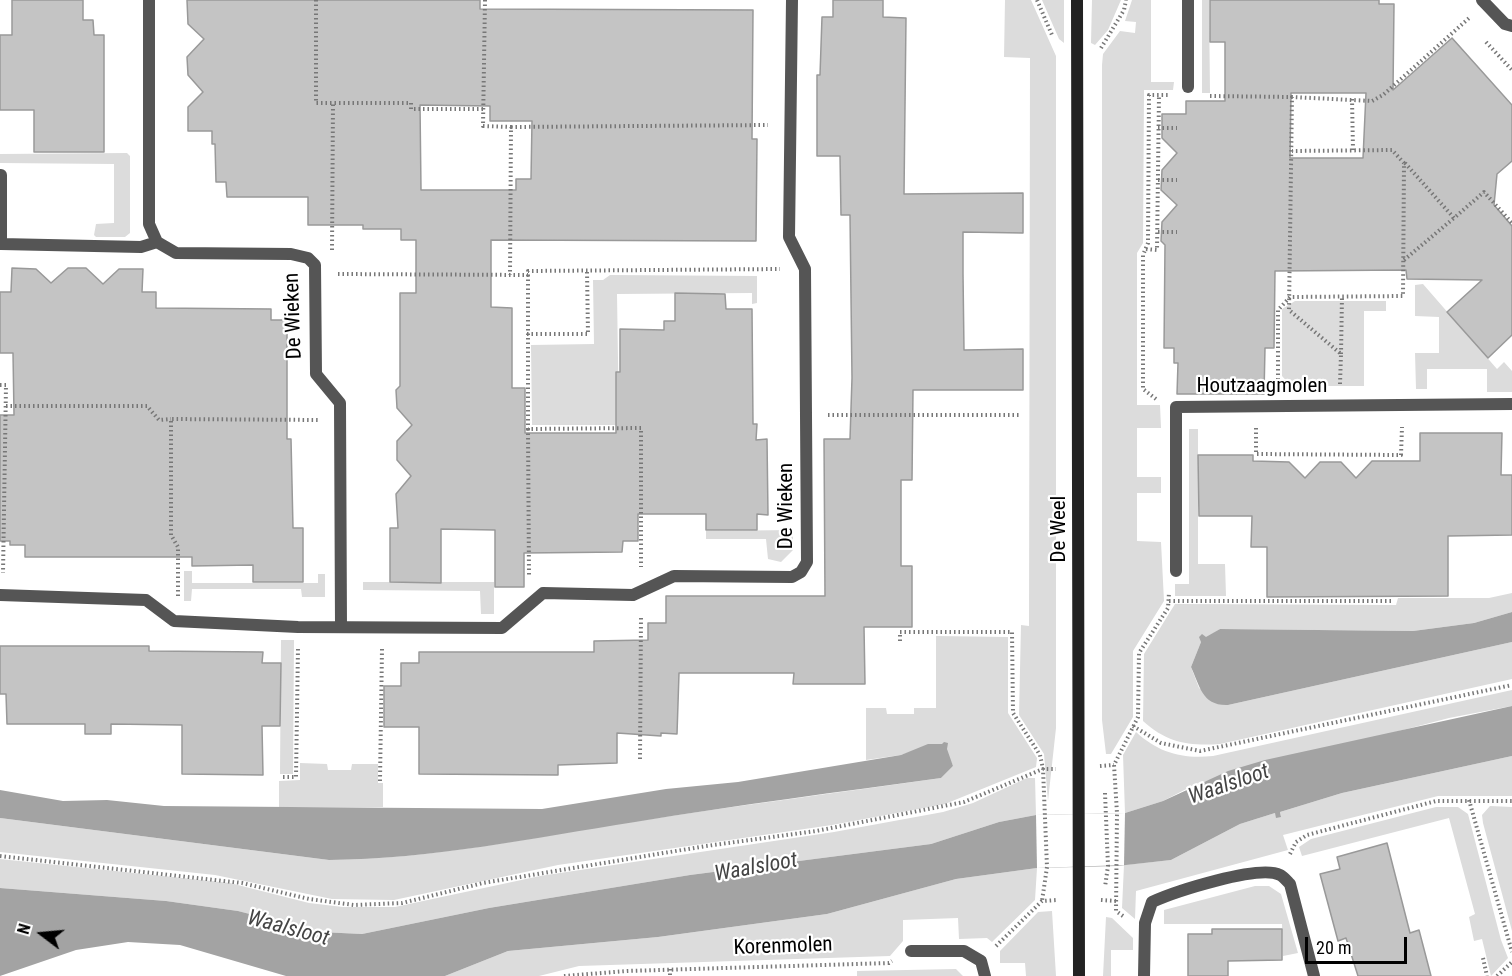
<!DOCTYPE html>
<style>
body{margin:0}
#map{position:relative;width:1512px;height:976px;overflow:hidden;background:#fff;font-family:"Roboto Condensed",sans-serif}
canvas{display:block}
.north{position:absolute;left:12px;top:904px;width:60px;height:60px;-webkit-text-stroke:4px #fff;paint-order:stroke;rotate:286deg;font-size:16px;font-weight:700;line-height:24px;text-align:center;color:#000}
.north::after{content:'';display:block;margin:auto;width:21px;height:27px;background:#000;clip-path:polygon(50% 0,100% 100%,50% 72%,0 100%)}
.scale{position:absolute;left:1305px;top:937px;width:102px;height:27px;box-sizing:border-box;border:3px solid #000;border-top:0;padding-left:8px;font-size:18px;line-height:21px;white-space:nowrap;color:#000;-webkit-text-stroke:4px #fff;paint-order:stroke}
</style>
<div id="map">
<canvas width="1512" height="976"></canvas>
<div class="north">N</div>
<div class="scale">20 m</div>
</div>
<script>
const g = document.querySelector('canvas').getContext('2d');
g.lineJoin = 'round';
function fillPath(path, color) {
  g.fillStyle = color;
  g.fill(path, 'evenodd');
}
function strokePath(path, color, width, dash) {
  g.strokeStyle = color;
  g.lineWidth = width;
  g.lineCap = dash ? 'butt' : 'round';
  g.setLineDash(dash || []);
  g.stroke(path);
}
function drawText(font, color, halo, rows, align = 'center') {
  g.font = font + ' "Roboto Condensed",sans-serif';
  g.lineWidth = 4.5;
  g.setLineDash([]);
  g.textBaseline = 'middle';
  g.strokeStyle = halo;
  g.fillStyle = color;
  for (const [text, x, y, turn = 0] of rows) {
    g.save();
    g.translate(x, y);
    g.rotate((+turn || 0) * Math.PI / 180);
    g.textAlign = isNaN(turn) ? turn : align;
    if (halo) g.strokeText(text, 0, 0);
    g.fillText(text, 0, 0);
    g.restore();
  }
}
const green = new Path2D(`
 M1005 0H1031L1056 56V728L1048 801 1044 754 1019 715 1021 625 1029 626 1030 58 1004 57Z
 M1042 0H1064V43L1059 39Z
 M1092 0H1121L1108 30 1095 45 1091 43Z
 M1132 0H1151V82H1174L1173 90H1144L1143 243 1137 253V405H1160L1161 428H1137V477H1161V493H1137V541L1161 542 1164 601 1133 651V717L1111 754H1106L1102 720V65L1103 54 1120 31 1135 33 1136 22 1125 21Z
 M1202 0H1209L1210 93H1202Z
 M127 153 130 156V233L125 237H96L94 235 96 224 114 223V164L0 163V154Z
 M610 275 757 276V303L752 304V293L617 294 619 425H532L531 345 594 344 593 280H603Z
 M1423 284 1497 369 1504 362 1512 371V392H1487V369H1427V389H1416L1415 353H1439V317L1415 316V285Z
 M1295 301H1386V311H1364V386H1291L1282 376V309Z
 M1189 429H1198V564H1225L1226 596H1175V584H1189Z
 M793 530V550L781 562 768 559 766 539H706V531Z
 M184 571H192V583H318V574H325V597H302L301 589H192L191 601H184Z
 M363 582H494V614H481L480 591 363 590Z
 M1512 593V612L1474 623 1413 631 1220 629 1201 642 1191 667 1199 688 1228 705 1512 642V679L1220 744C1189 746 1167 743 1143 721L1144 654 1175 604 1396 605 1398 598H1489Z
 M936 636 1008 637V713L1037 758 1036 767 945 804 832 825 558 865 394 900 332 899 215 875 0 852V818L329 860C430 859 530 838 630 822 734 806 837 793 941 778L953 766 943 744H935L901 755 866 760V708H886L887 714H914V708H936Z
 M281 640H294L293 774H280Z
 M1512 690V706L1449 718 1196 784 1163 801 1125 813 1123 755 1136 732C1159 753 1182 759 1213 756Z
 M1512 756V796H1438L1283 835 1288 850 1136 891 1135 919 1122 908 1124 865 1171 860 1240 824 1275 813 1281 816 1280 812 1342 793Z
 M300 763 327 764 328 770H351L352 764H378V783H383V807H279V781L300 780Z
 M1027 778H1035L1036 815 999 822 931 844 690 875 489 908 362 934 320 932 238 911 166 901 0 888V859L230 883 309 903 343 907H395L540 876 834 832 943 812 973 803Z
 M1490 806 1512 807V931L1483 823 1482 815Z
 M1436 807H1458L1468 814 1501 940 1508 958 1491 976 1482 939 1474 941 1469 917 1475 914 1449 818 1302 856 1299 847 1311 839Z
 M1037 868 1035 900 992 942 987 938 959 939 958 918 903 920V941L890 956 579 966 539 976H445L508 951 658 937 827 914 956 879Z
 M1255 886H1269L1281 894 1298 953 1283 956 1282 924H1164V910Z
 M1052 911 1056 976H1026L1025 963H1000V951L1038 912Z
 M1106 917 1112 918 1133 938V950H1111V976H1103Z
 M956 969 963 976H857V971Z`);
const water = new Path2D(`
 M1512 612V642L1228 705C1202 706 1200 686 1191 667L1201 642 1199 637 1202 634 1206 637 1220 629 1413 631 1474 623Z
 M1512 706V756L1342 793 1280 812 1281 817 1276 818 1275 813 1240 824 1171 860 1117 866 1037 868 956 879 827 914 658 937 508 951 445 976H286L180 945 128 942 76 950 0 976V888L166 901 238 911 320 932 362 934 489 908 690 875 931 844 999 822 1036 815 1125 813 1163 801 1228 771 1265 760Z
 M944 742 948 743 947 749 953 766 941 778C839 792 737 805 635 822 533 838 432 859 329 860L0 818V790L63 801 107 800 164 806 542 809 666 789 738 782 901 755 928 744H942Z`);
const pier = new Path2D(`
 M1125 813 1124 865 1037 868 1036 815Z`);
const building = new Path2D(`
 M12 0H83V20H93L94 35H104V152H34V110H0V35H12Z
 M187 0H480V9L753 10 752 139H757L756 241 491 240V307L512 308V388H525V433H616V372H620V329L664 330V321H675V293L725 294 726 309H752L753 424H757L756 440 767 439 768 515 757 514V530H706V514H638V541H623L622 552 524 553V587H495V530L441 529V583L390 582V528H398L396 494 411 476 397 460V441L412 425 397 408 396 390 400 386V293H416V240H401V229H363V225H308V197H227L226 182H216L215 144H212V131H188V107L203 92 188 75 187 57 204 39 188 24ZM420 105 490 106V121H532L531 179H516V190H421Z
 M833 0H883V17L906 18 904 194 1023 193V233L963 232V274L964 350 1023 349V390H913L912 480H901V566H912V627H864L865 684H793L794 673H679L677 734 661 733V736L617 733V763L558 765V775L419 774V727H384V686H401V663H419V652H594V641L648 640V623H666V596H825L824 439H850L852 378 850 215H841L840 156H817V75H820L822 17H833Z
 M1210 0H1379V4H1394L1393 90 1452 38 1512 105V161L1497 174 1494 205 1512 226V335L1488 358 1447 312 1482 280 1407 279 1406 270 1275 271 1274 348H1265L1264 394H1177L1178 363H1174V348H1164L1165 245 1161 241 1162 222 1177 205 1161 190 1162 170 1177 153 1162 138V114H1186V101H1225V42H1210ZM1291 93H1366L1363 158H1290Z
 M12 268 36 269 51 283 68 268H86L103 284 119 269H143L142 292H156V308L271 309V320H287V439H291L293 528H303V582H253V565L192 566V557H25V545H10V541H0V415H14L13 353H0V292H11Z
 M1420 433H1502L1501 475H1512V535L1448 536V596L1267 597V547H1251L1252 516H1199L1198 455H1253V461L1289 462 1305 478 1320 462H1341L1356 478 1372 461H1420Z
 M0 646H149V651L263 652 262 663H281L280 726H262L263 775 182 774V725L111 724V734H85V724H7L6 694H0Z
 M1387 843 1410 933 1419 930 1431 976H1358L1346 938 1338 941 1320 874 1340 869 1337 857Z
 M1212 929H1282V960L1228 961V976H1188V934H1212Z`);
const path = new Path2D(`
 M316 0V103H411V109H484
 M485 0 483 126 511 127 510 275
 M1037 0 1052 35
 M1486 42 1512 70
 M1101 48 1124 10 1126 0
 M1210 96 1292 97
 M1352 99 1353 150
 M511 127 768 125
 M1158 128H1177
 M1405 163 1454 218 1484 192 1512 223
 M1158 180H1177
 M1158 232H1177
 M1146 249 1157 250 1159 95
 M332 250 333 103
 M1404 260 1454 218
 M338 274 528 275V271L780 269
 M528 275V429L641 428V567
 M527 334H588L587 271
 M1341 354 1342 296
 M1278 384V310L1290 297 1403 296 1404 163 1392 150 1292 151
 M1340 384 1341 354 1289 310 1292 97 1372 101 1383 95 1469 18
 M0 385H6L3 573
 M1156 399 1143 389V255L1148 243 1149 95H1168
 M6 406H147L159 420 171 419
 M828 415H1019
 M1256 428V454L1401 455 1402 427
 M528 429 529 575
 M178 596V547L171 535V419L318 420
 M1169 601H1394
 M900 641V632H1012L1013 713 1040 755 1043 769 1047 867 1042 901
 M1133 726 1161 743 1200 751 1512 685
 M640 759 641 616
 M1100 766 1114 765
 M283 777H296L298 648
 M380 781 382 649
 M1105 793 1108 866 1105 887
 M1469 800 1512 952
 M1290 854 1296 842 1307 835 1436 801H1512
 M0 856 242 883 309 899 354 905 402 903 483 883 706 846 816 831 964 802 1043 769H1056
 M1101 900 1116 901
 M1123 916 1116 911 1117 813 1114 765 1138 717 1139 653 1168 608 1169 593
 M996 946 1042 901 1057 900
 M1483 958 1487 976
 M670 969V976
 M564 976 627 971 889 963 892 961
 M1497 976 1512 962`);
const lane = new Path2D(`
 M1188 87V0`);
const street = new Path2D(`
 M149 0V224L157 242 176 253 291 254 308 258 315 265 316 374 340 403 341 627
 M1482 0 1505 24 1512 26
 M1 175V244L141 247 157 242
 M1176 571V407L1512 404
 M0 595 146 600 174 621 298 627 502 628 543 593 633 595 674 576 792 577 801 572 807 562 805 269 789 237 792 0
 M911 951H964L981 961 985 976
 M1144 976 1145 923 1152 902C1174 892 1259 864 1280 875 1283 876 1287 881 1290 884L1314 976`);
const secondary = new Path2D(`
 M1077 0 1079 976`);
const streetNames = [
 ["De Wieken",294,316,-92],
 ["Houtzaagmolen",1262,387],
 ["De Wieken",787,506,-90],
 ["De Weel",1060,529,-90],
 ["Korenmolen",783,947,-2]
];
const waterNames = [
 ["Waalsloot",1229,785,-19],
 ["Waalsloot",756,868,-10],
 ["Waalsloot",288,929,15]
];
fillPath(green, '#dcdcdc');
fillPath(water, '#a3a3a3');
fillPath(pier, '#fff');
fillPath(building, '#c4c4c4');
strokePath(building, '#999', 1.5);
strokePath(path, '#777', 4, [1.5, 3]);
strokePath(lane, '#555', 12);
strokePath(street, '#555', 12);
strokePath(secondary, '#222', 12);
drawText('21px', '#000', '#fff', streetNames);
drawText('italic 22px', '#444', '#fff', waterNames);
</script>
